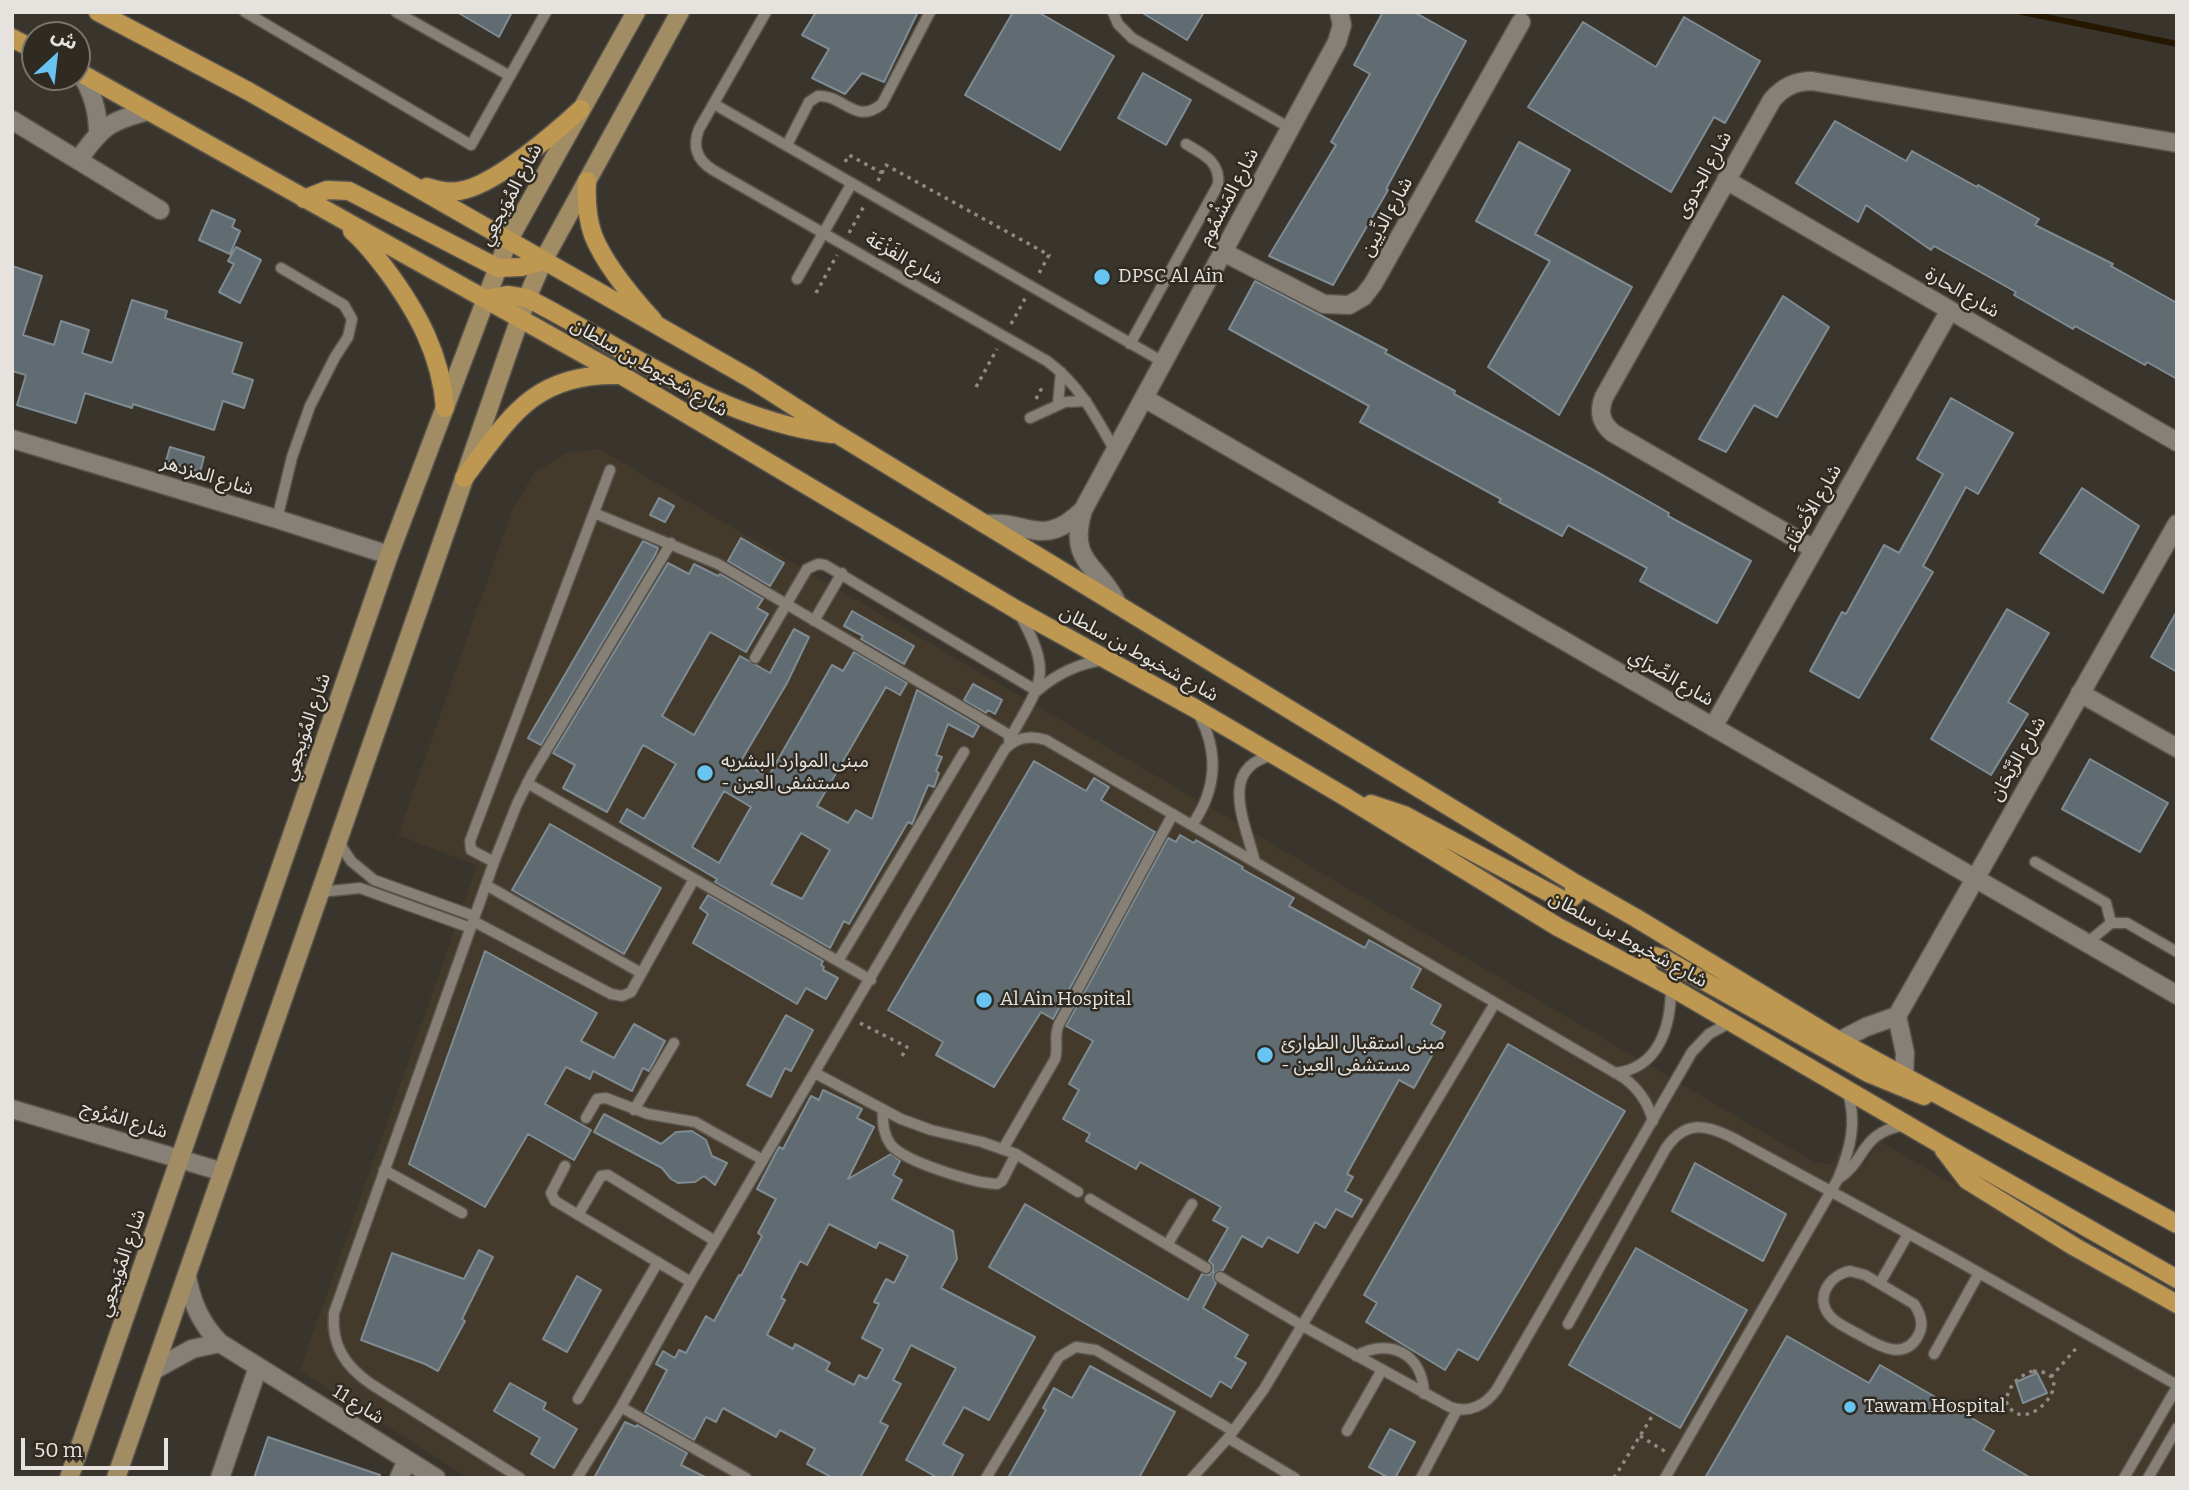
<!DOCTYPE html>
<meta charset="utf-8">
<style>
body{margin:0}
#map{position:relative;width:2189px;height:1490px;overflow:hidden;background:#3a352c;font-family:Bitter,"Noto Sans Arabic",serif}
canvas{display:block}
.frame{position:absolute;inset:0;border:14px solid #e6e2dd;pointer-events:none}
.north{position:absolute;left:21px;top:21px;width:70px;height:70px;box-sizing:border-box;background:#302b22;border:2px solid #79746d;border-radius:50%;rotate:27deg;font-size:19px;font-weight:700;line-height:28px;text-align:center;color:#e6e2dd}
.north::after{content:'';display:block;margin:auto;width:24px;height:32px;background:#68c4f0;clip-path:polygon(50% 0,100% 100%,50% 72%,0 100%)}
.scale{position:absolute;left:21px;top:1438px;width:147px;height:32px;box-sizing:border-box;border:4px solid #e6e2dd;border-top:0;padding-left:9px;font-size:21px;line-height:24px;white-space:nowrap;color:#e6e2dd;-webkit-text-stroke:5px #302b22;paint-order:stroke}
</style>
<div id="map">
<canvas width="2189" height="1490"></canvas>
<div class="frame"></div>
<div class="north">ش</div>
<div class="scale">50 m</div>
</div>
<script>
const g = document.querySelector('canvas').getContext('2d');
g.lineJoin = 'round';
function fillPath(path, color) {
  g.fillStyle = color;
  g.fill(path, 'evenodd');
}
function strokePath(path, color, width, dash) {
  g.strokeStyle = color;
  g.lineWidth = width;
  g.lineCap = dash ? 'butt' : 'round';
  g.setLineDash(dash || []);
  g.stroke(path);
}
function drawText(font, color, halo, rows, align = 'center') {
  g.font = font + ' Bitter,"Noto Sans Arabic",serif';
  g.lineWidth = 5;
  g.setLineDash([]);
  g.textBaseline = 'middle';
  g.strokeStyle = halo;
  g.fillStyle = color;
  for (const [text, x, y, turn = 0] of rows) {
    g.save();
    g.translate(x, y);
    g.rotate((+turn || 0) * Math.PI / 180);
    g.textAlign = isNaN(turn) ? turn : align;
    if (halo) g.strokeText(text, 0, 0);
    g.fillText(text, 0, 0);
    g.restore();
  }
}
const built = new Path2D(`
 M599 449 1814 1162 1832 1164 1839 1151 1864 1165 1879 1141 2177 1314V1478H468L300 1371 477 866 398 835 512 511 535 472 566 453Z`);
const stream = new Path2D(`
 M2022 12 2177 44`);
const building = new Path2D(`
 M457 12H512L499 37Z
 M816 12H918L884 82 862 73 845 94 812 78 829 49 802 35Z
 M1013 12H1038L1114 56 1060 150 965 95Z
 M1141 12H1204L1187 40Z
 M1383 12H1414L1466 41 1386 189 1388 190 1333 285 1269 256 1336 145 1331 142 1370 74 1354 65Z
 M1684 17 1760 61 1725 123 1714 117 1671 192 1528 107 1583 22 1656 67Z
 M1143 73 1191 100 1166 145 1118 118Z
 M1835 121 1906 161 1912 151 1977 187 1978 185 2039 219 2035 225 2113 264 2111 266 2177 303V379L2147 362 2145 365 2075 326 2073 329 2014 295 2016 292 1934 246 1931 250 1866 205 1858 222 1796 183Z
 M1519 142 1570 170 1535 234 1632 287 1559 415 1488 367 1550 261 1476 221Z
 M212 210 235 220 232 227 240 231 230 254 199 240Z
 M236 247 261 260 240 303 219 292 234 264 228 261Z
 M12 266 42 276 23 335 54 345 61 321 89 330 82 353 112 363 132 300 167 311 165 318 242 343 232 373 253 380 244 408 223 401 214 430 133 404 132 408 85 393 76 423 17 405 26 375 12 371Z
 M1255 281 1387 350 1385 353 1455 391 1454 394 1597 472 1669 513 1668 516 1751 561 1717 623 1640 581 1647 568 1568 525 1562 536 1499 502 1501 499 1360 422 1369 406 1229 329Z
 M1783 296 1829 327 1777 417 1754 405 1726 452 1699 439Z
 M1951 398 2013 433 1978 494 1966 487 1923 566 1933 572 1859 698 1810 671 1842 612 1846 614 1884 545 1899 553 1943 474 1917 459Z
 M170 447 204 457 200 472 166 461Z
 M2082 488 2139 526 2103 593 2040 553Z
 M659 498 674 506 665 522 650 515Z
 M741 538 784 563 770 586 728 561Z
 M643 541 658 548 655 555 541 745 528 738Z
 M668 563 689 574 694 564 718 576 720 574 763 599 757 608 768 614 746 652 710 632 662 716 694 735 740 656 770 673 794 629 809 637 787 683 741 761 768 777 832 665 843 671 854 652 907 683 900 695 886 687 817 806 848 823 856 810 872 819 917 690 979 726 973 737 948 724 936 755 942 757 936 771 939 773 934 787 928 785 912 824 908 822 849 924 844 921 830 948 715 882 717 879 620 822 627 809 644 819 676 764 643 745 607 812 563 788 575 765 553 753ZM724 791 751 807 719 863 692 847ZM801 833 830 850 802 899 771 884Z
 M2007 609 2049 633 2008 702 2028 714 1991 775 1931 739Z
 M852 611 914 646 904 664 861 639 863 636 844 626Z
 M2177 611V672L2151 657Z
 M973 684 1002 700 995 714 988 710 986 713 964 700Z
 M2090 759 2168 803 2140 852 2062 809Z
 M1034 761 1086 791 1094 778 1109 787 1101 800 1155 832 1053 1019 1041 1012 994 1087 936 1055 943 1042 888 1010Z
 M550 824 661 888 624 954 512 890Z
 M1180 835 1194 843 1196 840 1243 867 1242 869 1294 898 1289 906 1365 948 1369 940 1421 969 1411 988 1441 1005 1431 1024 1445 1032 1414 1088 1399 1080 1347 1174 1353 1177 1345 1191 1362 1200 1352 1217 1336 1209 1325 1228 1315 1222 1298 1253 1268 1237 1262 1247 1242 1236 1223 1270 1214 1273 1213 1278 1216 1283 1203 1308 1248 1335 1235 1357 1246 1363 1231 1388 1220 1381 1211 1397 989 1267 1025 1204 1188 1300 1202 1274 1209 1275 1213 1271V1265L1209 1261 1228 1228 1213 1220 1221 1207 1140 1162 1136 1169 1086 1141 1090 1134 1063 1119 1079 1090 1069 1084 1093 1041 1066 1026 1168 838 1176 842Z
 M708 895 823 961 821 965 824 967 823 970 838 978 826 999 806 988 797 1004 693 943 708 914 700 908Z
 M485 951 597 1013 581 1041 614 1058 634 1024 665 1041 649 1071 643 1068 632 1091 593 1071 590 1079 566 1067 545 1104 591 1130 574 1160 528 1134 485 1207 409 1164Z
 M786 1015 813 1030 791 1071 785 1068 771 1097 747 1085Z
 M1508 1044 1625 1111 1478 1360 1458 1349 1445 1370 1366 1322 1377 1303 1364 1295Z
 M823 1090 862 1109 857 1118 874 1127 848 1179 891 1154 900 1161 893 1175 902 1180 892 1199 953 1231 957 1259 941 1288 1035 1337 989 1420 964 1407 943 1444 963 1455 951 1478H938L906 1460 956 1368 911 1345 893 1380 901 1384 880 1422 888 1426 860 1478H833L807 1464 815 1449 780 1430 776 1437 723 1408 716 1422 706 1417 694 1440 645 1412 667 1370 656 1364 663 1351 675 1358 679 1350 686 1353 706 1316 714 1321 739 1275 741 1276 762 1236 758 1233 776 1199 757 1189 779 1147 783 1149 811 1096 819 1100ZM829 1224 876 1248 879 1242 908 1256 894 1283 886 1279 874 1302 879 1304 862 1338 883 1349 867 1379 859 1375 854 1385 826 1370 830 1363 795 1344 793 1349 767 1335 785 1300 781 1298 800 1261 807 1265Z
 M604 1114 661 1144 676 1132 692 1131 706 1140 712 1156 727 1163 715 1185 704 1176 695 1182 678 1183 671 1179 662 1168 594 1132Z
 M1695 1163 1786 1214 1763 1261 1672 1211Z
 M1636 1248 1747 1310 1680 1428 1569 1365Z
 M479 1250 493 1257 462 1319 465 1321 438 1371 425 1364 361 1340 392 1253 464 1279Z
 M577 1276 601 1290 567 1352 543 1339Z
 M1787 1336 1869 1383 1880 1365 1994 1431 1983 1450 2031 1478H1705Z
 M1090 1366 1175 1412 1139 1478H1008L1046 1410 1043 1408 1054 1388 1072 1398Z
 M2037 1373 2047 1393 2023 1403 2016 1382Z
 M510 1383 546 1403 543 1409 577 1429 554 1468 531 1454 540 1438 494 1411Z
 M625 1422 636 1427 637 1425 687 1453 681 1465 707 1478H594Z
 M1390 1429 1415 1442 1395 1478H1389L1369 1467Z
 M268 1437 380 1475V1478H254Z`);
const path = new Path2D(`
 M845 162 849 155 882 173
 M878 181 886 165 1049 255 1038 275
 M849 233 864 206
 M816 293 837 255
 M1011 324 1026 297
 M976 387 997 349
 M1036 399 1044 384
 M860 1023 907 1047 900 1060
 M2033 1371C2086 1371 2023 1444 2006 1401 2009 1385 2018 1376 2033 1371Z
 M2051 1377 2079 1345
 M1640 1436 1666 1452
 M1614 1478 1654 1413`);
const lane = new Path2D(`
 M245 12 471 145 546 12
 M396 12 510 76
 M766 12 699 129C692 147 697 160 713 170L1047 361C1079 384 1096 417 1115 451
 M1113 12 1118 24 1132 38 1290 128
 M714 104 1163 362
 M787 145 809 102 818 96C843 94 855 126 882 104L930 12
 M797 279 852 183
 M1130 344 1218 185C1221 162 1203 154 1186 144
 M1058 404 1061 372
 M1030 418 1065 402 1086 401
 M594 513 718 564 1011 736
 M277 519 292 457 310 406 335 357 348 337 352 319 344 305 281 268
 M814 621 842 573
 M755 658 807 569 818 564 825 565 1037 691
 M1038 690C1058 673 1079 663 1105 660
 M1009 740C1041 682 1054 676 1019 613
 M527 783 871 980
 M1192 825C1217 789 1219 751 1198 713
 M338 841 351 861 374 880 474 916
 M494 862 471 850 470 841 610 470
 M1255 862C1245 822 1217 767 1274 755
 M2035 862 2106 903 2111 923
 M486 885 641 973
 M320 892 360 888 471 928
 M473 921 611 994 622 996 631 992 694 879
 M2087 943 2111 923H2127L2177 952
 M838 961 964 752
 M815 1073 901 1119 931 1130 982 1142 1016 1154 1078 1192
 M1615 1073C1660 1068 1671 1025 1671 987
 M883 1109C882 1122 883 1134 891 1145 905 1162 974 1183 997 1184L1002 1181 1016 1154
 M634 1110 674 1043
 M586 1118 597 1099 606 1098 648 1114 695 1122 763 1160
 M1003 1149 1055 1059C1059 1047 1053 1037 1059 1024L1173 814
 M565 1166 551 1193 555 1201 691 1282
 M384 1170 462 1213
 M1838 1179C1867 1161 1859 1132 1906 1125
 M1090 1199 1206 1268
 M578 1215 601 1176 608 1175 715 1241
 M1167 1245 1192 1204
 M1850 1271 1865 1275 1914 1304C1920 1313 1924 1324 1919 1334 1905 1363 1877 1345 1858 1334 1849 1329 1837 1324 1830 1316 1814 1297 1830 1275 1850 1271Z
 M1220 1277 1303 1326 1450 1407C1469 1414 1486 1405 1497 1389L1692 1052 1709 1034 1731 1022
 M1880 1283 1908 1234
 M1568 1324 1666 1148C1685 1121 1704 1124 1731 1137L1944 1253 2177 1385
 M1934 1354 1979 1273
 M1356 1356C1390 1337 1423 1354 1424 1394
 M578 1399 658 1262
 M621 1407 746 1478
 M1347 1431 1382 1370
 M1228 1438 1295 1478
 M520 1478 371 1384C345 1366 331 1345 334 1313L494 862 517 804 532 774 671 543
 M577 1478 621 1407 691 1282 1005 749C1017 737 1030 735 1046 740L1624 1078C1639 1089 1648 1102 1653 1121
 M986 1478 1059 1357 1076 1347 1096 1350 1233 1431
 M1192 1478 1228 1438 1264 1389 1495 1003
 M1421 1478 1457 1410
 M1665 1478 1838 1179C1850 1149 1858 1123 1847 1090
 M2124 1478 2177 1387
 M2148 1478 2177 1428`);
const street = new Path2D(`
 M80 72C92 91 98 109 98 132
 M12 120 160 210
 M79 159C102 127 109 121 148 111
 M1726 180 2177 442
 M1223 252 1324 304 1349 305 1363 297 1373 284 1521 22
 M1144 398 2177 995
 M12 439 277 519 389 555
 M985 524C1028 520 1042 550 1083 510
 M1814 549 1613 433C1601 423 1598 412 1604 397L1772 100C1783 87 1795 81 1812 81L2177 143
 M1117 603C1099 564 1067 564 1083 510L1337 42 1342 25 1339 12
 M2080 693 2177 748
 M1713 727 1950 310
 M1839 1041 1866 1027 1897 1016
 M1904 1074 1905 1053 1897 1016 2177 524
 M12 1109 223 1172
 M187 1277C192 1303 201 1324 220 1343L436 1478
 M154 1370 192 1349 220 1343
 M220 1478 258 1367
 M399 1478 407 1460`);
const secondary = new Path2D(`
 M69 1478 389 555 508 241 636 12
 M116 1478 527 298 543 261 680 12`);
const primary = new Path2D(`
 M98 12 248 91 751 379 837 434 1573 882 1636 918 1839 1041 2177 1224
 M12 38 35 50
 M77 71 621 375 1017 610 1196 709 1344 796 1558 927 1671 987 1940 1144 2177 1279
 M587 181C586 199 587 218 593 235 604 263 632 297 653 320
 M427 187C437 190 448 193 459 191 494 186 555 133 581 109
 M304 199 327 190 349 191 498 268 521 267 543 261
 M352 231C364 241 375 255 385 268 417 311 441 354 445 408
 M486 299 507 295 527 298C629 350 716 419 832 434
 M464 478C510 417 534 373 618 375
 M1371 804 1404 815 1563 900 1568 901 1575 895 1573 882
 M1651 976 1644 966 1647 958 1655 956 1665 959 1868 1073 1924 1096
 M1944 1150 1967 1180 2075 1247 2177 1304`);
const markers = [
 [1102,277,9,"#68c4f0"],
 [705,773,9,"#68c4f0"],
 [984,1000,9,"#68c4f0"],
 [1265,1055,9,"#68c4f0"],
 [1850,1407,7,"#68c4f0"]
];
const streetNames = [
 ["شارع الجدوى",1704,175,-61],
 ["شارع المُوَيجعِي",511,195,-62],
 ["شارع المَشْمُوم",1229,197,-62],
 ["شارع الدِّيين",1387,217,-61],
 ["شارع الفَزْعَة",904,259,30],
 ["شارع الحارة",1962,293,30],
 ["شارع شخبوط بن سلطان",649,368,30],
 ["شارع المزدهر",207,476,17],
 ["شارع الأَصْفَاء",1813,508,-60],
 ["شارع شخبوط بن سلطان",1139,654,29],
 ["شارع الصِّرَاي",1671,678,30],
 ["شارع المُوَيجعِي",307,727,-71],
 ["شارع الرَّيْحَان",2018,759,-60],
 ["شارع شخبوط بن سلطان",1628,940,29],
 ["شارع المُرُوج",124,1120,17],
 ["شارع المُوَيجعِي",122,1263,-71],
 ["شارع 11",358,1405,32]
];
const poiNames = [
 ["DPSC Al Ain",1118,277],
 ["مبنى الموارد البشريه",721,762],
 ["- مستشفى العين",721,784],
 ["Al Ain Hospital",1000,1000],
 ["مبنى استقبال الطوارئ",1281,1044],
 ["- مستشفى العين",1281,1066],
 ["Tawam Hospital",1864,1407]
];
fillPath(built, '#433a2b');
strokePath(stream, '#261800', 6);
fillPath(building, '#606c72');
strokePath(building, '#7f8b92', 2);
strokePath(lane, '#58534c', 13);
strokePath(street, '#58534c', 21);
strokePath(secondary, '#58534c', 21);
strokePath(primary, '#58534c', 21);
strokePath(path, '#8e8a83', 3.5, [3.5, 5]);
strokePath(lane, '#868076', 10);
strokePath(street, '#868076', 18);
strokePath(secondary, '#a28c63', 18);
strokePath(primary, '#be9850', 18);
for (const [x, y, r, color] of markers) {
  const dot = new Path2D();
  dot.arc(x, y, r, 0, 2 * Math.PI);
  g.fillStyle = color;
  g.fill(dot);
  strokePath(dot, '#302b22', 2.5);
}
drawText('19px', '#e6e2dd', '#302b22', streetNames);
drawText('19px', '#e6e2dd', '#302b22', poiNames, 'left');
</script>
